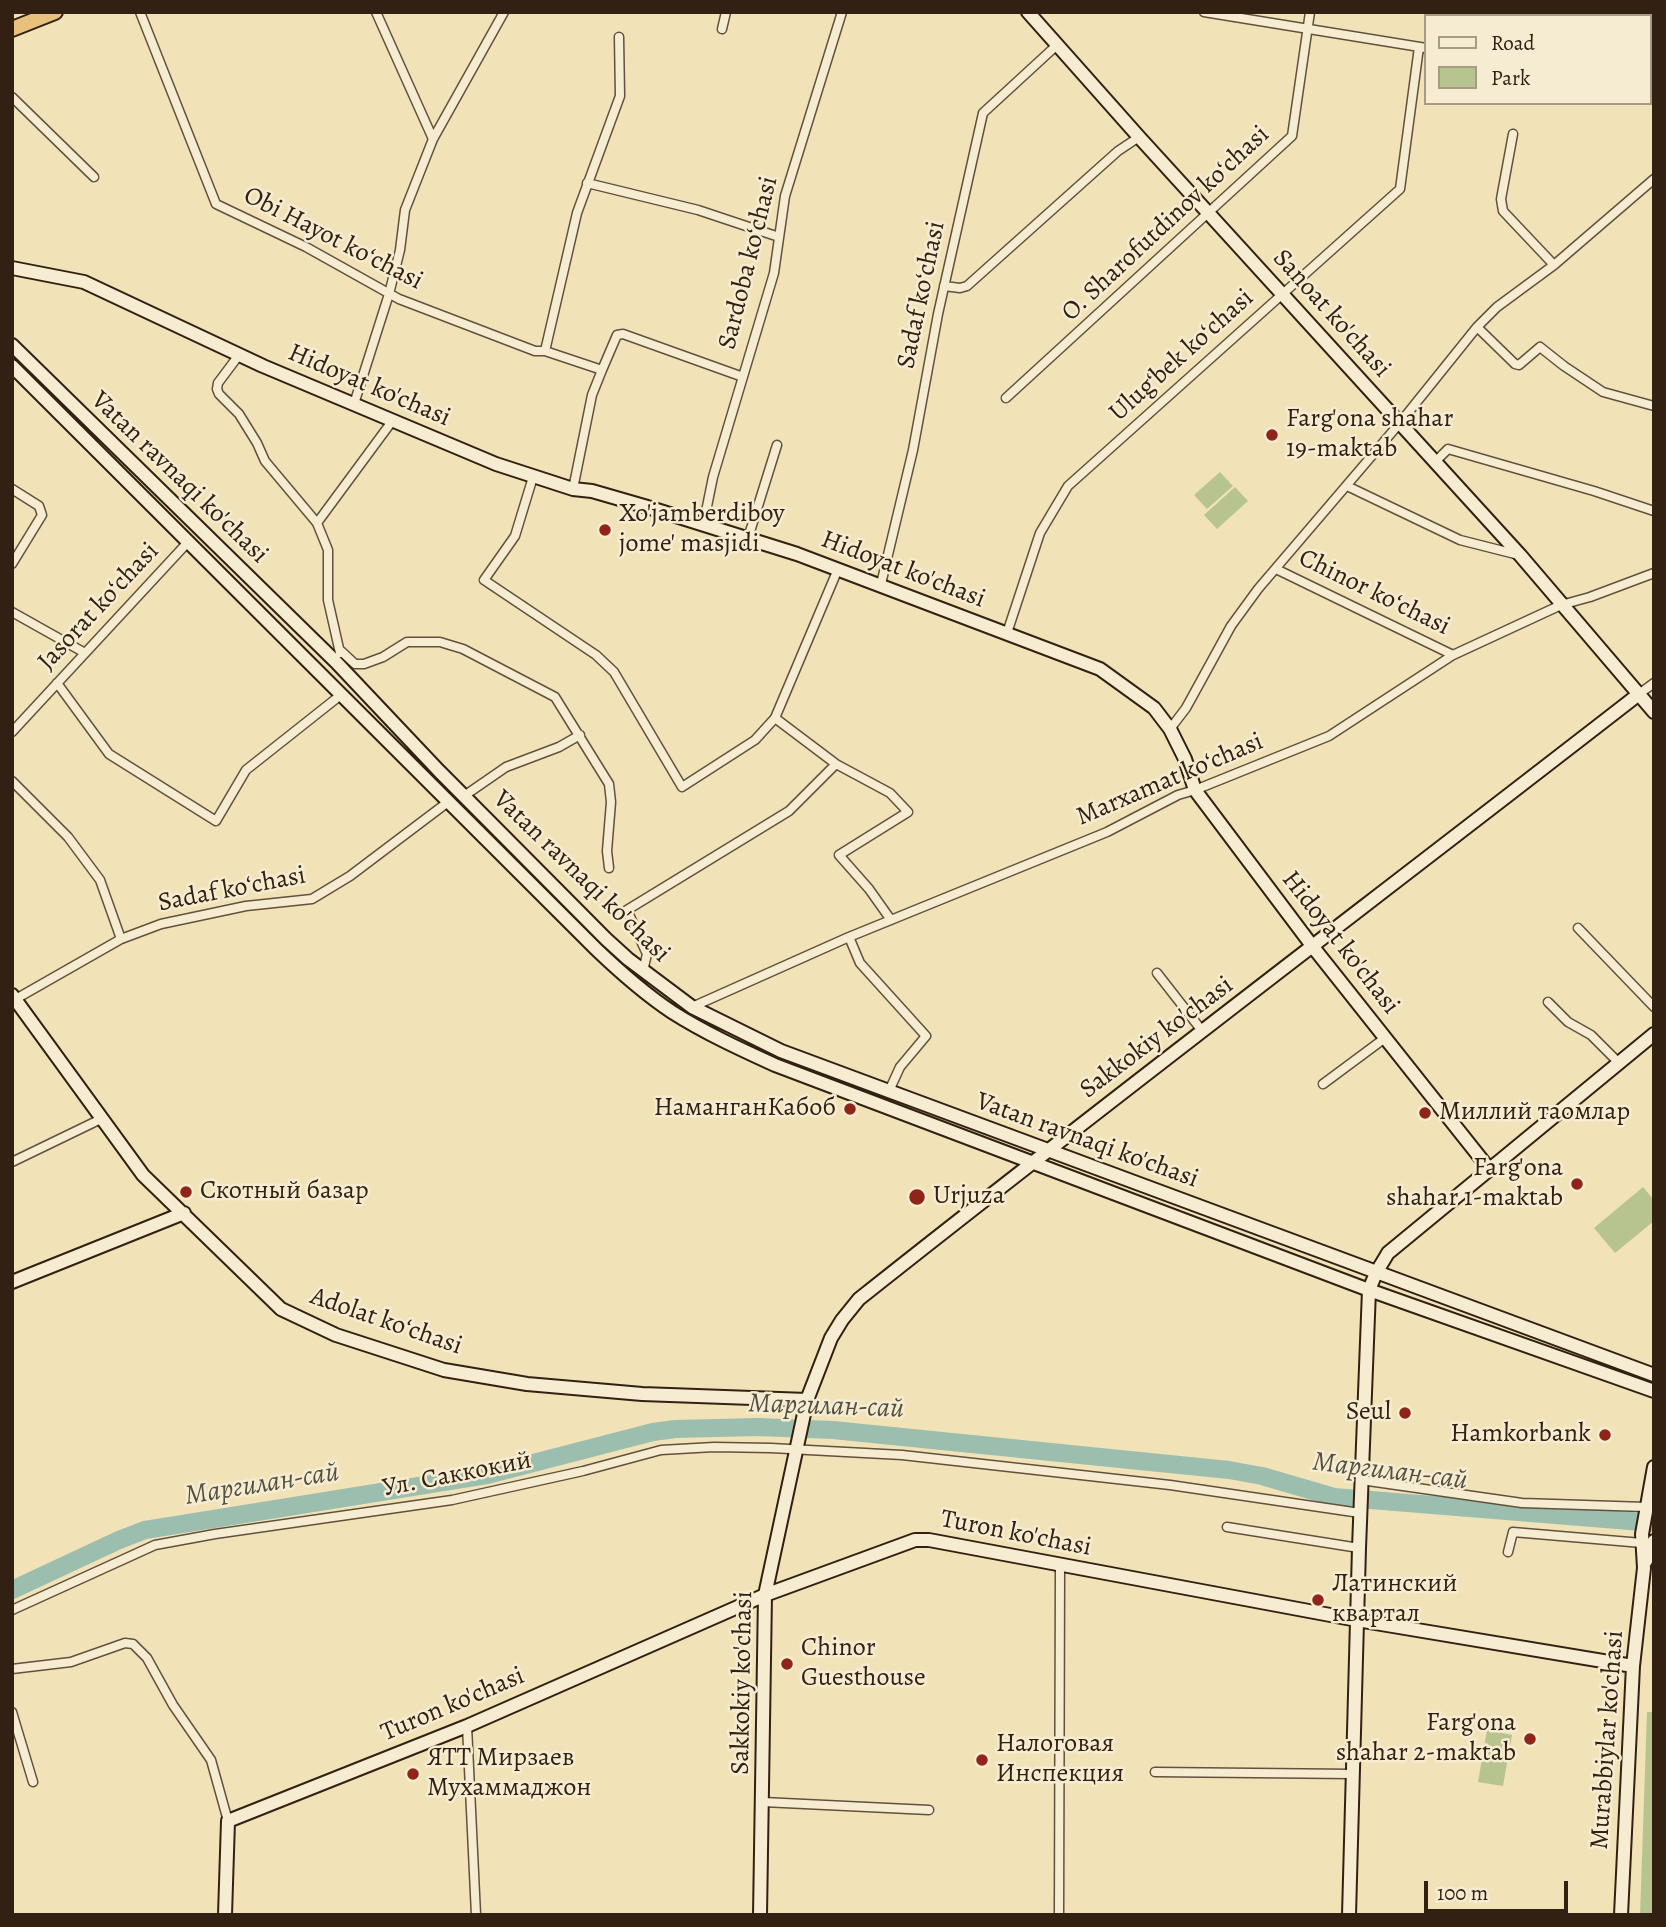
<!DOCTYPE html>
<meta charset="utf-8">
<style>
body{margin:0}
#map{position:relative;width:1666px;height:1927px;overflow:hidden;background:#f1e2b8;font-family:Alegreya,serif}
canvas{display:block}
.frame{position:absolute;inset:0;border:14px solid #322112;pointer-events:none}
.legend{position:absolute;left:1424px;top:14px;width:228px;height:91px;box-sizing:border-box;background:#f6ecd1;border:2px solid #a89b85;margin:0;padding:9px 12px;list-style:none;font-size:21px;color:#322112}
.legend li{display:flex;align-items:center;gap:14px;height:35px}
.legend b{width:35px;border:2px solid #a89b85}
.scale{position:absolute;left:1424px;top:1881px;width:144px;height:32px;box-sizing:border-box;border:4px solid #322112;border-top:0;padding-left:9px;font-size:21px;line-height:24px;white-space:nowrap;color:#322112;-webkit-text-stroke:5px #f6ecd1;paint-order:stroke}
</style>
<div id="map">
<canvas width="1666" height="1927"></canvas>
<div class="frame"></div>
<ul class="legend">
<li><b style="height:9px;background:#f6ecd1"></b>Road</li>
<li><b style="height:19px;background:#b8c490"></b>Park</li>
</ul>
<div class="scale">100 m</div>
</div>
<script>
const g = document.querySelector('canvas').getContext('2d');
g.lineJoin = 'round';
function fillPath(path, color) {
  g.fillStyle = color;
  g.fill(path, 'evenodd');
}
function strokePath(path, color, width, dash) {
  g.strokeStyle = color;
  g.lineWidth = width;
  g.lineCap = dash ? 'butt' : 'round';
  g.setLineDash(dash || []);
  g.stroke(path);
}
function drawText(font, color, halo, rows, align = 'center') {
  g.font = font + ' Alegreya,serif';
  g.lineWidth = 5;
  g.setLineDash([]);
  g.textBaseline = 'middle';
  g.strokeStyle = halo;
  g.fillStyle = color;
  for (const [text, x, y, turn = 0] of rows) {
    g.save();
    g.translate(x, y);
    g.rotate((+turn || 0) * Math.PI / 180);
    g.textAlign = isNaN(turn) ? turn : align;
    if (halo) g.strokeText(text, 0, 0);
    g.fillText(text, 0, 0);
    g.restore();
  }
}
const green = new Path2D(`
 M1220 472 1233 486 1207 509 1194 495Z
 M1235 487 1248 501 1217 529 1204 515Z
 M1643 1187 1654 1200V1221L1615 1253 1594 1228Z
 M1647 1712H1654V1915H1640Z
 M1487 1730 1512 1735 1503 1786 1478 1782Z`);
const river = new Path2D(`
 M12 1590 119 1540 145 1530 487 1475 653 1432 675 1429 758 1427 833 1430 1229 1470 1262 1476 1334 1497 1654 1523`);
const street = new Path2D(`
 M140 12 216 204 306 247 399 299 535 351H545
 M1204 12 1426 48
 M1575 12 1578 16
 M722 29 726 12
 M1650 96 1654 100
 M12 97 94 177
 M1513 134 1501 199 1503 211 1554 265
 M433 139 504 12
 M587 183 698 210 779 237
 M944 286 960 288 967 286 1118 151 1139 137
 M1477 327 1515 364 1519 365 1540 347 1564 366 1603 392 1654 406
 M239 355 218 383 217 389 219 394 239 414 257 443 265 461 317 523 328 550V600L340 653
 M602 370 617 335 623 334 743 377
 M1006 398 1292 136 1310 12
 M354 404 389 294 400 250 405 210 433 139 376 12
 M1435 462 1448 449 1594 491 1654 511
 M533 477 515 536 484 580 596 655 614 672 682 787 755 740 775 718 838 569
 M1347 486 1460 540 1519 555
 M12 489 39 506 42 515 12 564
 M573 489 592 395 602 370 545 351 577 213 620 96 619 37
 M317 523 393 420
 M703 526 713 477 774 273 785 196 842 12
 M748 538 777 445
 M1276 569 1453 655
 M881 584 913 450 938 314 983 113 1057 45
 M12 612 85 653
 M1007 633 1040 533 1068 486 1400 189 1419 47
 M341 651 355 664H364L383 657 407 642H440L463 649 555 697 609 784 611 802 607 851 609 868
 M57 683 109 754 216 821 246 770 342 694
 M1639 694 1654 683
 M775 718 836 764 890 793 908 812 839 855 869 889 891 920
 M1170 729 1186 708 1231 626 1258 589 1399 424 1477 327 1497 307 1554 265 1654 179
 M12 732 189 541
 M12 781 68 837 100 880 121 939
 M464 796 506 767 559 747 580 735
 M1578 928 1654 1007
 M849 937 860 963 926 1036 900 1067 889 1091
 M643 971 647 954 627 910 789 811 836 764
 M1157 973 1203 1032
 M14 1000 121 939 161 924 246 906 312 899 350 876 448 802
 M1548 1002 1568 1022 1591 1035 1619 1063
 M692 1007 849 937 1107 832 1178 795 1195 790 1329 736 1453 655 1561 605 1590 597 1654 573
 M1323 1084 1385 1038
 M12 1162 103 1118
 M1361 1480 1522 1503 1646 1507
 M1227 1527 1359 1548
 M1508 1552 1513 1532 1642 1543
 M12 1610 155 1545 215 1534 452 1500 583 1471 661 1450 714 1447 771 1448 902 1455 1170 1485 1360 1513
 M12 1669 71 1662 125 1643 133 1644 147 1658 173 1705 211 1760 228 1821
 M12 1712 33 1782
 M467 1726 476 1915
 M1155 1772 1353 1774
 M763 1802 929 1810
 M1059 1915 1060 1565`);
const secondary = new Path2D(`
 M1028 12 1139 137 1520 555 1654 712
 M12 268 84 282 263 366 496 464 573 489 592 491 644 506 797 554 1100 669 1154 708 1170 729 1185 759 1195 790 1313 947 1490 1170
 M12 345 336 662 439 771 606 939 628 959 692 1007 781 1051 1654 1375
 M12 366 596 949C620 972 645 994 672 1012 705 1033 740 1049 775 1065L1369 1290 1654 1391
 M12 995 143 1175 281 1309 336 1335 444 1370 527 1384 642 1394 807 1400
 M12 1282 184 1213
 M1646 1561 1654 1541
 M225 1915 228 1821 467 1726 765 1595 915 1540H929L1357 1620 1633 1666
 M760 1915 765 1595 807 1400 831 1338 842 1320 859 1299C1117 1094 1379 896 1639 694
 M1349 1915 1359 1548 1369 1290 1376 1273 1388 1253 1654 1034
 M1621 1915 1633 1666 1644 1568 1642 1534 1654 1467`);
const highway = new Path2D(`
 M12 29 55 12`);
const markers = [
 [1272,435,7,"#8f2418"],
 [605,530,7,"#8f2418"],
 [850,1109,7,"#8f2418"],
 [1425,1113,7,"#8f2418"],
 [1577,1184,7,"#8f2418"],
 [186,1192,7,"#8f2418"],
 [917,1197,9,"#8f2418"],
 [1405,1413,7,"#8f2418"],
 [1605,1435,7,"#8f2418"],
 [1318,1600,7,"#8f2418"],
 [787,1664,7,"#8f2418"],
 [1530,1739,7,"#8f2418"],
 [982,1760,7,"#8f2418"],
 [413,1774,7,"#8f2418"]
];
const streetNames = [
 ["O. Sharofutdinov koʻchasi",1166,224,-43],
 ["Obi Hayot koʻchasi",333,239,27],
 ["Sardoba koʻchasi",749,263,-76],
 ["Sadaf koʻchasi",922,295,-78],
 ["Sanoat ko'chasi",1331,314,48],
 ["Ulugʻbek koʻchasi",1182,356,-42],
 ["Hidoyat ko'chasi",369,386,23],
 ["Vatan ravnaqi ko'chasi",179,478,44],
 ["Hidoyat ko'chasi",903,570,21],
 ["Chinor koʻchasi",1374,593,26],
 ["Jasorat koʻchasi",99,607,-47],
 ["Marxamat koʻchasi",1170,780,-23],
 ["Vatan ravnaqi ko'chasi",581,877,44],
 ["Sadaf koʻchasi",232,890,-11],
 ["Hidoyat ko'chasi",1340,943,52],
 ["Sakkokiy ko'chasi",1157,1038,-37],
 ["Vatan ravnaqi ko'chasi",1087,1141,20],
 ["Adolat koʻchasi",386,1322,19],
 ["Ул. Саккокий",457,1475,-11],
 ["Turon ko'chasi",1016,1534,11],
 ["Sakkokiy ko'chasi",743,1683,-89],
 ["Turon ko'chasi",453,1705,-23],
 ["Murabbiylar ko'chasi",1608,1740,-86]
];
const poiNames = [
 ["Farg'ona shahar",1286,420],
 ["19-maktab",1286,450],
 ["Xo'jamberdiboy",619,515],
 ["jome' masjidi",619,545],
 ["НаманганКабоб",836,1109,"right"],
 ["Миллий таомлар",1439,1113],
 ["Farg'ona",1563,1169,"right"],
 ["shahar 1-maktab",1563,1199,"right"],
 ["Скотный базар",200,1192],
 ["Urjuza",933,1197],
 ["Seul",1391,1413,"right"],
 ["Hamkorbank",1591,1435,"right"],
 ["Латинский",1332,1585],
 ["квартал",1332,1615],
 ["Chinor",801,1649],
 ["Guesthouse",801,1679],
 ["Farg'ona",1516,1724,"right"],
 ["shahar 2-maktab",1516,1754,"right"],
 ["Налоговая",996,1745],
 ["Инспекция",996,1775],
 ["ЯТТ Мирзаев",427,1759],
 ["Мухаммаджон",427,1789]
];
const waterNames = [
 ["Маргилан-сай",826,1407,2],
 ["Маргилан-сай",1390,1472,7],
 ["Маргилан-сай",262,1485,-9]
];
fillPath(green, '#b8c490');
strokePath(river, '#9bbeae', 18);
strokePath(street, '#62513c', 11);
strokePath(secondary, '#322112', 16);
strokePath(highway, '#322112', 18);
strokePath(street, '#f6ecd1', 8);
strokePath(secondary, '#f6ecd1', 12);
strokePath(highway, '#e8c17c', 14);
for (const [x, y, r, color] of markers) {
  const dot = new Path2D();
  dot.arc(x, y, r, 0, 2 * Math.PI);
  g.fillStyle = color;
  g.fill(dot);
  strokePath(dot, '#f6ecd1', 2.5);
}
drawText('26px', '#322112', '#f6ecd1', streetNames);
drawText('26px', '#322112', '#f6ecd1', poiNames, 'left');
drawText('italic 28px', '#525041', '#f6ecd1', waterNames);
</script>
